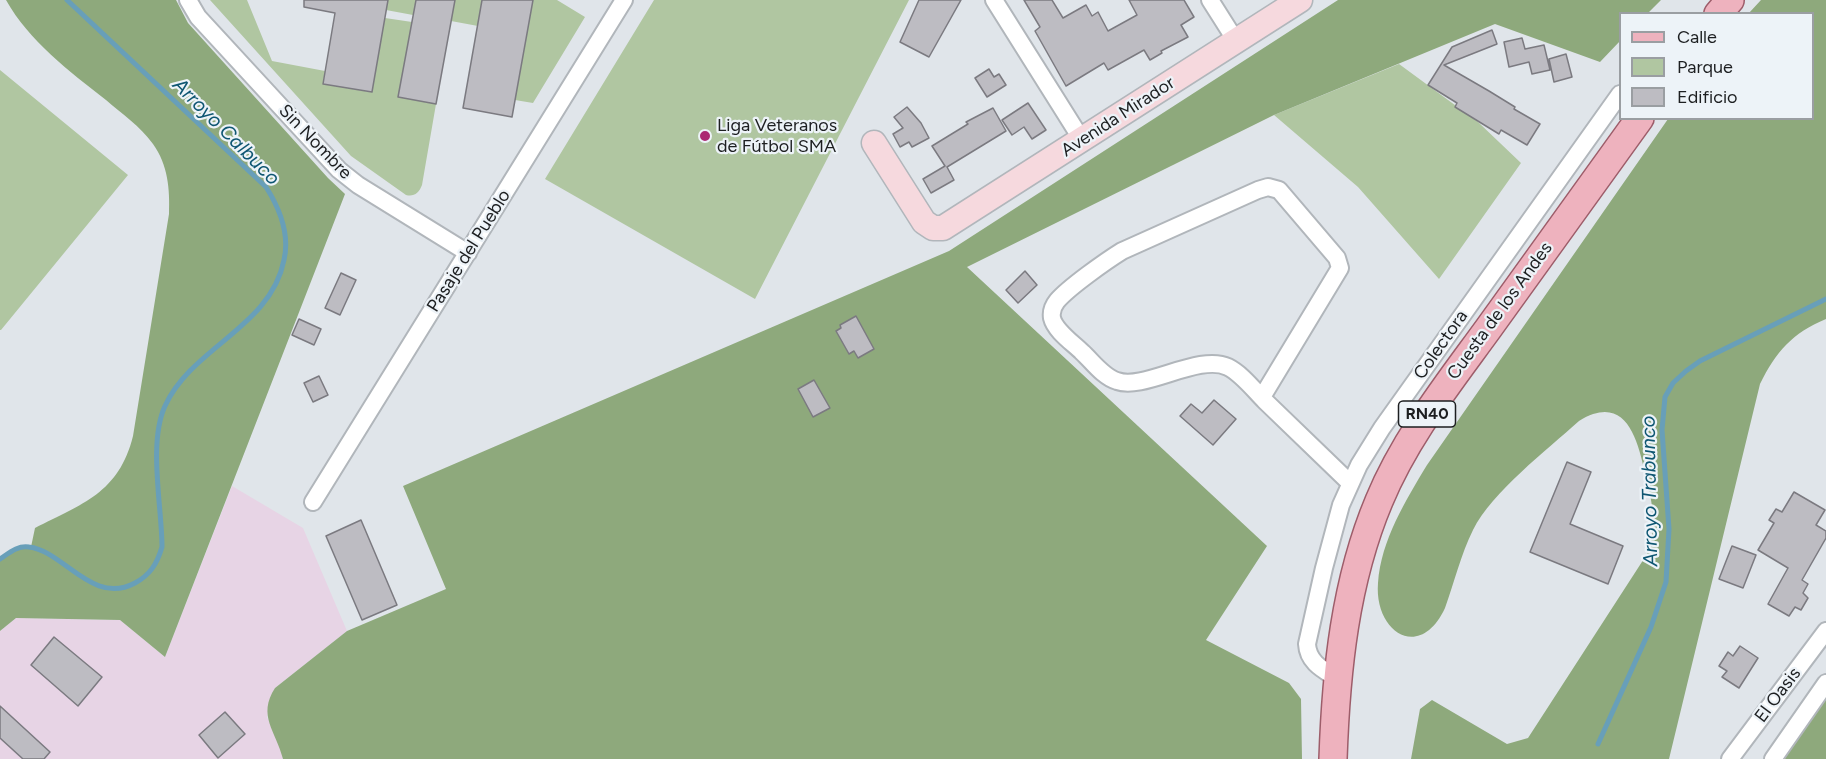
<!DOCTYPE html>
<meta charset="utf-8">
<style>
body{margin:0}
#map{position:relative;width:1826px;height:759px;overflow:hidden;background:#e0e5ea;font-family:Figtree,sans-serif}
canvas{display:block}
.legend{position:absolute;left:1619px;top:12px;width:195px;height:108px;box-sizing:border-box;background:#edf3f8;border:2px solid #9a9ea2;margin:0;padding:8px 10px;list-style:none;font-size:18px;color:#1d1f21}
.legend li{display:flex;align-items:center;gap:12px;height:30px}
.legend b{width:30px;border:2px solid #9a9ea2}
</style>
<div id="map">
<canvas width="1826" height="759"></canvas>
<ul class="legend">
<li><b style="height:8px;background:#eeb2be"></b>Calle</li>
<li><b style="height:16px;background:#b0c6a1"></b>Parque</li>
<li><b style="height:16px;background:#bdbcc2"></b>Edificio</li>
</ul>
</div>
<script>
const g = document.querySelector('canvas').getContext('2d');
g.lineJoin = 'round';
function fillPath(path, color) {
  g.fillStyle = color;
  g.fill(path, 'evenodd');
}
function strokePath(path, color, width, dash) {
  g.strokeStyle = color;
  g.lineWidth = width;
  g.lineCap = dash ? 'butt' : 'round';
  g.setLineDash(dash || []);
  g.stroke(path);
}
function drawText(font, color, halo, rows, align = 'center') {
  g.font = font + ' Figtree,sans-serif';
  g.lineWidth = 4.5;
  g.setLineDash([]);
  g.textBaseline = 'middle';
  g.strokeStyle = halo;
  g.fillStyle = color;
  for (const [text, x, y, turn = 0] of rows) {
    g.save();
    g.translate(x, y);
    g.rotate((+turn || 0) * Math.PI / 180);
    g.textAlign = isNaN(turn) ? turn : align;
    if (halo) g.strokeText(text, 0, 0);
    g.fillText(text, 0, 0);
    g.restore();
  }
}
const industrial = new Path2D(`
 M232 486 303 528 347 631 275 688 267 717 280 745 283 759H0V631L16 618 120 620 165 657Z`);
const green = new Path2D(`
 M210 0H247L272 61 325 71 323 84 371 92 385 18 412 22 398 97 436 104 422 185C419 193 414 197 406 195L351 156Z
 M388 0H416L413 15 386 10Z
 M455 0H482L478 26 451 21Z
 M533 0H557L585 17 533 103 515 100Z
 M654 0H909L755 299 545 179Z
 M1399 64 1478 122 1521 163 1439 279 1358 187 1274 115Z
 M0 70 128 175 1 330H0Z`);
const forest = new Path2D(`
 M6 0H176L188 23 328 178 345 194 165 657 120 620 16 618 0 631V559L20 547H31L35 528C82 504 119 493 133 436L169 214C170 189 168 165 153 144 140 126 122 114 106 100 69 71 29 41 6 0Z
 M1338 0H1661L1648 13 1620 14V41L1600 62 1495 24 1274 115 967 267 1267 546 1206 640 1289 683 1301 699 1302 759H283C276 731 257 716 275 688L347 631 446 589 403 486 949 251Z
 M1761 0H1826V319C1792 333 1776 352 1760 384L1669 759H1411L1420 709 1432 700 1507 744 1528 738 1649 551C1657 523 1652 501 1645 473 1637 437 1625 393 1579 421 1547 450 1492 492 1473 530 1461 554 1454 583 1445 608 1420 662 1374 632 1378 583 1381 540 1406 500 1427 465L1668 119 1812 118V14L1749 13Z
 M1826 683V759H1773Z`);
const stream = new Path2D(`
 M0 559C9 553 18 545 29 547 64 551 92 606 135 583 150 575 157 564 162 547 162 507 148 443 165 406 192 347 271 327 284 260 290 234 280 209 266 187L67 0
 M1598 744 1651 627 1666 582 1669 529 1662 430 1665 397 1673 383 1686 371 1700 361 1826 299`);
const building = new Path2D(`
 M304 0H388L372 92 323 84 335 13 304 7Z
 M416 0H455L436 104 398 97Z
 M482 0H533L512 117 463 108Z
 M919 0H961L929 57 900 42Z
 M1024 0H1052L1063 18 1086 5 1092 16 1098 12 1108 31 1137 15 1129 0H1184L1194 17 1181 25 1188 37 1161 51 1162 53 1150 60 1144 50 1108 70 1104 63 1066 86 1035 31 1040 27Z
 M1492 30 1497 44 1444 65 1489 91 1515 107 1514 109 1540 124 1527 145 1501 130 1499 134 1455 107 1457 103 1428 85 1452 47Z
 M1522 38 1525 49 1544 45 1550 70 1532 74 1529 62 1509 67 1504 42Z
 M1566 54 1572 77 1554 82 1549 59Z
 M989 69 994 77 999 74 1006 85 987 97 975 78Z
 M1028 103 1046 130 1032 139 1024 127 1012 135 1002 120Z
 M907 107 921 123 929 138 912 147 909 142 900 147 893 134 903 128 894 117Z
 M993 108 1006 131 947 167 954 180 931 193 923 179 945 166 932 146 968 124 966 122Z
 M1025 271 1037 285 1018 303 1006 290Z
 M341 273 356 280 340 315 325 308Z
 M856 316 874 349 858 358 854 351 849 354 836 331 841 328 840 325Z
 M299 319 321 329 314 345 292 335Z
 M319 376 328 395 313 402 304 383Z
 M814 380 830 408 813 417 798 389Z
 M1214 400 1236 419 1213 445 1180 416 1191 404 1202 413Z
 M1567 462 1591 472 1570 524 1623 546 1608 584 1530 552Z
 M1794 492 1825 510 1816 525 1826 531V538L1802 580 1808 584 1803 593 1808 598 1801 610 1795 607 1789 616 1768 604 1788 568 1758 550 1774 523 1769 520 1776 509 1782 512Z
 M361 520 397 605 362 620 326 536Z
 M1732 546 1756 555 1743 588 1719 579Z
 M54 637 102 677 78 706 31 665Z
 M1740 646 1758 658 1739 688 1722 677 1727 671 1719 666 1728 652 1733 656Z
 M0 706 50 752 44 759H23L0 738Z
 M225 712 245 734 218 758 199 735Z`);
const street = new Path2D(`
 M188 0 198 17 339 170 358 185 468 253
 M994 0 1082 140
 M1210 0 1236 41
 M1262 397 1340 268 1337 258 1279 190 1268 187 1258 190 1122 251C1106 261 1069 287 1057 301 1053 306 1051 312 1052 318 1055 331 1073 343 1082 352 1092 361 1103 377 1117 381 1144 391 1199 353 1228 367 1242 374 1254 390 1265 401 1293 428 1322 456 1350 483
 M313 502 624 0
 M1338 679C1324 670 1308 663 1307 644L1324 568 1341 505 1359 465 1382 428 1620 94
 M1730 759 1826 631
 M1773 759 1826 683`);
const secondary = new Path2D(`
 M874 143 924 222 933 228H943L1300 0`);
const primary = new Path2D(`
 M1718 14 1730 0
 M1333 759C1336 671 1345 582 1379 501 1405 438 1448 384 1488 329 1538 259 1589 189 1640 118`);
const markers = [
 [705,136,6,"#ab2872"]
];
const shields = [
 [1427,414,57]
];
const shieldNames = [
 ["RN40",1427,414]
];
const streetNames = [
 ["Avenida Mirador",1118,117,-33],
 ["Sin Nombre",315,142,46],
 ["Pasaje del Pueblo",469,251,-58],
 ["Cuesta de los Andes",1500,311,-54],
 ["Colectora",1441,345,-55],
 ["El Oasis",1778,695,-53]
];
const poiNames = [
 ["Liga Veteranos",717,126],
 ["de Fútbol SMA",717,147]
];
const waterNames = [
 ["Arroyo Calbuco",226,132,45],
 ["Arroyo Trabunco",1650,491,-91]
];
fillPath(industrial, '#e7d4e5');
fillPath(green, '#b0c6a1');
fillPath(forest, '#8ea97c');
strokePath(stream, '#689fb9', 5);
fillPath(building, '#bdbcc2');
strokePath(building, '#7b7a80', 1.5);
strokePath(street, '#b1b6bb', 20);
strokePath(secondary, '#b1b6bb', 27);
strokePath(primary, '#9d5d6a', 30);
strokePath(street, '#fff', 16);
strokePath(secondary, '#f6d9de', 24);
strokePath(primary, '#eeb2be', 27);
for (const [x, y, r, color] of markers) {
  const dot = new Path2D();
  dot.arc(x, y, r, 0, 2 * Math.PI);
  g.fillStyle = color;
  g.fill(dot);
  strokePath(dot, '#edf3f8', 2);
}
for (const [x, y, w] of shields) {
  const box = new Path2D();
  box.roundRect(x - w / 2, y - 13, w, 26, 4.5);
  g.fillStyle = '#edf3f8';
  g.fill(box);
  strokePath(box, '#1d1f21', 1.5);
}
drawText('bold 16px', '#1d1f21', null, shieldNames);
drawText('18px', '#1d1f21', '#edf3f8', streetNames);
drawText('18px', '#1d1f21', '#edf3f8', poiNames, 'left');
drawText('italic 20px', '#0e5672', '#edf3f8', waterNames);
</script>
